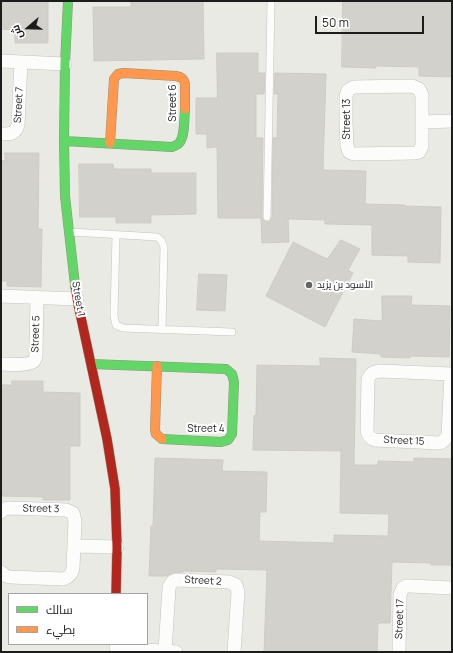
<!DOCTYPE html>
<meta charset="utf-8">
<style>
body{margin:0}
#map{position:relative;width:453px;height:653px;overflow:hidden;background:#eaeae4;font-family:Manrope,Cairo,sans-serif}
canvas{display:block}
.frame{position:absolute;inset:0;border:2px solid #1c1c1c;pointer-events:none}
.legend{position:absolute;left:8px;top:593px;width:140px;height:52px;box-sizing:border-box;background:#fff;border:1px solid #a4a4a4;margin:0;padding:5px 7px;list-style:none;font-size:12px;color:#1c1c1c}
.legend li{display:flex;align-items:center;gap:8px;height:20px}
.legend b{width:20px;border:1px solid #a4a4a4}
.north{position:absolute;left:8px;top:8px;width:40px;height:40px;-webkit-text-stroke:3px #fff;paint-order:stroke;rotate:250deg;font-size:11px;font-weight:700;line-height:16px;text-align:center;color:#1c1c1c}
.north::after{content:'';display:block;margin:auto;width:14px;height:18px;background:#1c1c1c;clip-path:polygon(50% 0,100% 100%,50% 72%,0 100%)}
.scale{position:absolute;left:315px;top:16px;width:109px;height:18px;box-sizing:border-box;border:2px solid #1c1c1c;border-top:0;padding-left:5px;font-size:12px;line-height:14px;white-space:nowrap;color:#1c1c1c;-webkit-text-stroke:3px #fff;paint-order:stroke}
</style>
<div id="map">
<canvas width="453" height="653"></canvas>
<div class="frame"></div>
<ul class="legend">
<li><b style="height:5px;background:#63d668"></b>سالك</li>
<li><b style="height:5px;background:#ff974d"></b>بطيء</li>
</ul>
<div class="north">ش</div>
<div class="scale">50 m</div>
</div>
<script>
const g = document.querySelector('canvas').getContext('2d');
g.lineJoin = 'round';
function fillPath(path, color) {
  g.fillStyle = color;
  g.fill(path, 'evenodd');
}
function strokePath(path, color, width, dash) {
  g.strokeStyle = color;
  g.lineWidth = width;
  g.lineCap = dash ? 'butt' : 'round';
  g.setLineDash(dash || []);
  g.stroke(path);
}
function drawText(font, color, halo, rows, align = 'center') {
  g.font = font + ' Manrope,Cairo,sans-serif';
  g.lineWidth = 4;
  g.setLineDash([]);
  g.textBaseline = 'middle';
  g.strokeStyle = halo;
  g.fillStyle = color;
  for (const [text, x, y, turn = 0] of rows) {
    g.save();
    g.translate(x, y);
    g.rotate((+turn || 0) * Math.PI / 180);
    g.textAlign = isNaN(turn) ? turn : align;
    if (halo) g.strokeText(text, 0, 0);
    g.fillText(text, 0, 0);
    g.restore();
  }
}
const building = new Path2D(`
 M1 1H48V43H15V30L1 29Z
 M131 1H203L204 59 94 61 93 7H131Z
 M343 1H452V77L419 76V67L376 66V68L342 67Z
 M217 53H258V73H265L264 94H256V138H263L262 217 264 221 269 222 271 220 272 217 273 138H277L278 94H274L275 73 326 74 323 170 366 171 365 204 405 205V206L441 207 440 263 408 262V256L372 255V225L325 224V220L288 219 289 242 262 243 261 218H218L217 147 207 148V134H196V98H217Z
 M5 153H39L38 229H42L41 287 7 286V281H1V160L5 161Z
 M79 164H113L114 169H151V173H196V214L151 215V223H116V217H80Z
 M341 240 360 249 348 270 353 273 325 327 266 296 293 242 327 259Z
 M199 274 227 275 225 311 197 310Z
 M382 296H412L411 305 450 306 449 357 410 356V358L381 357V354L352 352 354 319 382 321Z
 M320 358 356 359 354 465H378V461L414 462V458L452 459V565H431V563L392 562 390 623H378L377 652H264L267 570 216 569V572L183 571V572L172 573 167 576H149L151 526H153L155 458 223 460 222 471 267 472 266 512H260L259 541 334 543V535L388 536 389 514 340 513 341 451 253 450 254 415 256 416 257 365 320 366Z
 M12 381H43V392L80 393V446H70V500H43V497L1 496V385H12Z`);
const lane = new Path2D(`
 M267 217 271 1
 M71 232 157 237 161 240 164 247 162 330
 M116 235 114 316 116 325 123 328 232 332`);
const street = new Path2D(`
 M1 61 65 64
 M412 86 419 89 422 95V146L419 152 415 153 354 154 349 152 347 146 346 122V96L348 90 354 87Z
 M422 122 452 121
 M1 134C10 134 15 135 18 125L21 62
 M1 296 77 299
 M1 364C8 364 29 366 34 361 35 360 36 356 36 355L37 297
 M451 374 448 435C445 439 444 442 439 443L375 440C370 438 368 436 367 431L368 379C371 373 373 372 380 371L451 374H452
 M1 512 4 509 10 508 66 510 73 513 75 521 73 568C72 574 70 577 63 579L10 577 6 576 1 572
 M75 546 117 547
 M116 648 176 652
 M165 651 169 588C171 583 172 580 178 580L229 582 236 585 238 592 234 652
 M399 652 400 595 403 588 406 586H410L452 588`);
const fast = new Path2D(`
 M68 1 65 64 64 141 65 196 75 285
 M64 141 172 147C175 146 178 145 180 142 185 135 184 118 185 109
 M91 364 226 369 232 374 234 382 232 434 228 440 221 442 162 439`);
const slow = new Path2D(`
 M110 143 114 79 118 74 124 73 176 76C181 77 184 78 185 84V109
 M157 366 155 430 156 434 162 439`);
const jam = new Path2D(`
 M75 285 77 299 107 439 115 489 117 547 116 594`);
const markers = [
 [309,285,4,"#646462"]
];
const streetNames = [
 ["Street 6",173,103,-90],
 ["Street 7",19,105,-87],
 ["Street 13",347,119,-90],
 ["Street 1",78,299,80],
 ["Street 5",36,334,-88],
 ["Street 4",206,429],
 ["Street 15",404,441,3],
 ["Street 3",41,509,1],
 ["Street 2",203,581,3],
 ["Street 17",400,619,-88]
];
const poiNames = [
 ["الأسود بن يزيد",317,285]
];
fillPath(building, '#d3d1cc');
strokePath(building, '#cecbc5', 1);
strokePath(lane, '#c3c3c0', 8);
strokePath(street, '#c3c3c0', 14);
strokePath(fast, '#8e957c', 10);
strokePath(slow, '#8e957c', 10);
strokePath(jam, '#8e957c', 10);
strokePath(lane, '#fcfcfb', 7);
strokePath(street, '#fcfcfb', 13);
strokePath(fast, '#63d668', 9);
strokePath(slow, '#ff974d', 9);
strokePath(jam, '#b3261e', 9);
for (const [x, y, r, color] of markers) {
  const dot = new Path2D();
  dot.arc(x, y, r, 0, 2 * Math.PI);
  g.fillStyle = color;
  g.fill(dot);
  strokePath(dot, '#fff', 1.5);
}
drawText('10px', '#1c1c1c', '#fff', streetNames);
drawText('10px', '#1c1c1c', '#fff', poiNames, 'left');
</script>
